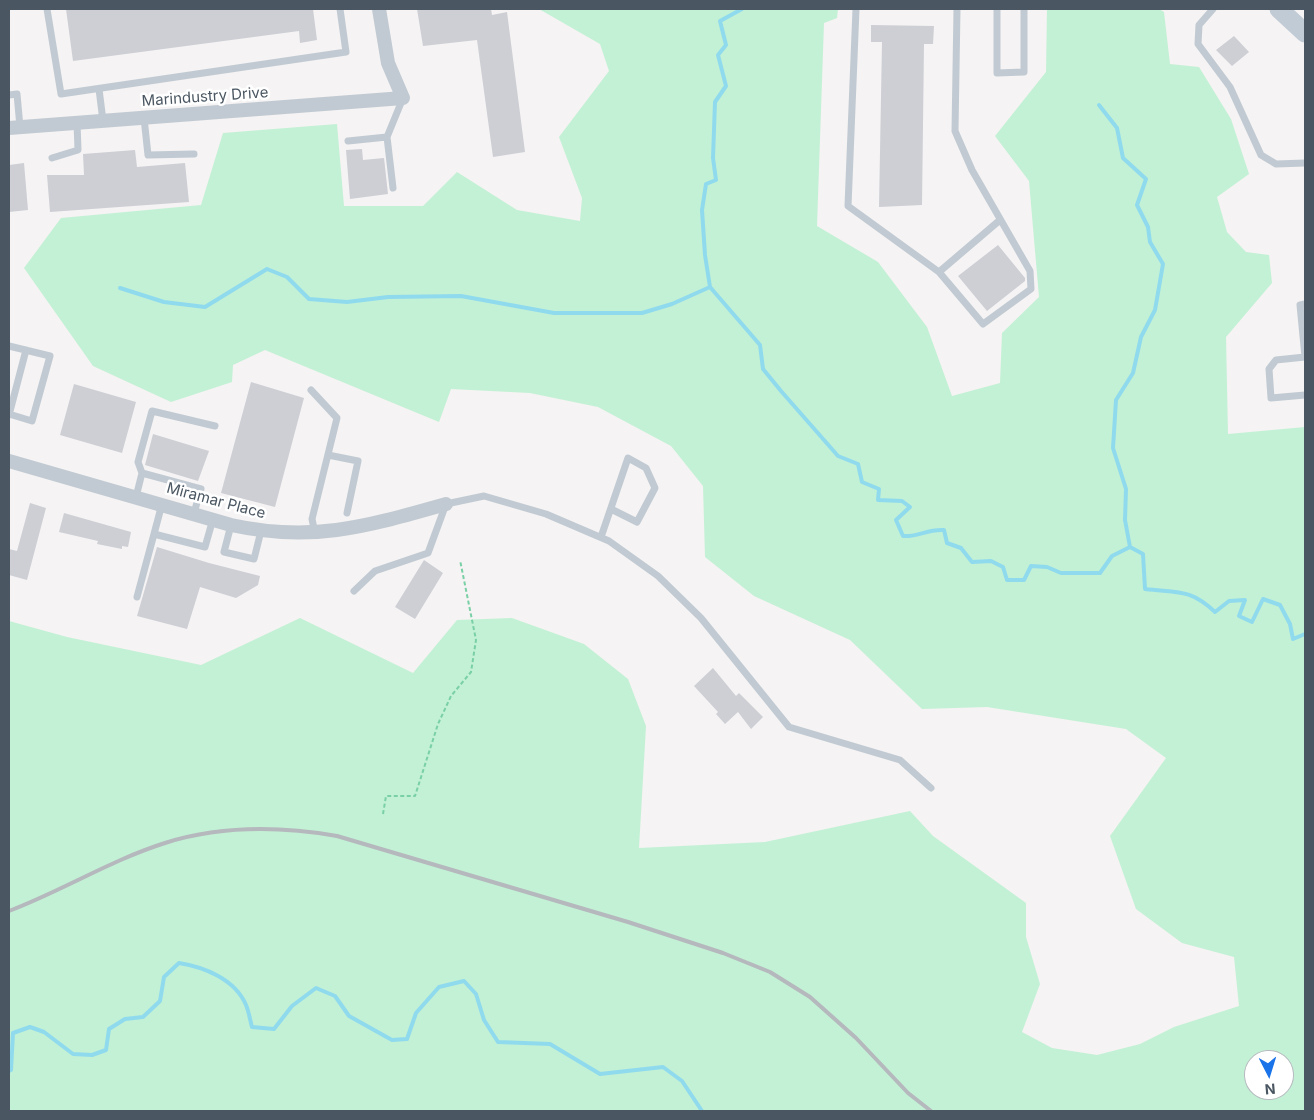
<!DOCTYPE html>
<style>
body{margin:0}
#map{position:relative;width:1314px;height:1120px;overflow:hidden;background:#f5f3f3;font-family:Inter,sans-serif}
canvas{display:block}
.frame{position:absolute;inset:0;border:10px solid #4a5661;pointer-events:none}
.north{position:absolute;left:1244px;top:1050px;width:50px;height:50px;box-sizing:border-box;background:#fff;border:1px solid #b7bbc0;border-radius:50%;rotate:175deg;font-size:14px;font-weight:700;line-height:20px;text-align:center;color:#4a5661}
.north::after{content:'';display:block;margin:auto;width:18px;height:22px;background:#1a73e8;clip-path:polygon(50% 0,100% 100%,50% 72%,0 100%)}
</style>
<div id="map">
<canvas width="1314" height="1120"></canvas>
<div class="frame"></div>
<div class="north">N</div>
</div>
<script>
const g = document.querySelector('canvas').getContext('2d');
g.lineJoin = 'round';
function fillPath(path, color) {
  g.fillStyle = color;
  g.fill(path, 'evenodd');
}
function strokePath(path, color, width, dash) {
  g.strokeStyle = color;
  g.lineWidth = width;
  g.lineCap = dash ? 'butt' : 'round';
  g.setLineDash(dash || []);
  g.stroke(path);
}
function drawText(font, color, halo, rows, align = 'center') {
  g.font = font + ' Inter,sans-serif';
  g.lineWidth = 5;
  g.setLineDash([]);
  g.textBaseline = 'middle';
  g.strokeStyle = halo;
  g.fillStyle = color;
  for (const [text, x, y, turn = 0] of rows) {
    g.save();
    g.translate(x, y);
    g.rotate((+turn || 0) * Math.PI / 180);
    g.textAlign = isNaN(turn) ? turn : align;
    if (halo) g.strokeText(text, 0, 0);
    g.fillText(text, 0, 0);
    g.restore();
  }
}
const green = new Path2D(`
 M539 9H838L837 18 824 23 817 226 878 262 927 327 952 396 1000 383 1002 333 1039 297 1029 181 995 136 1046 72 1047 9H1159L1164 12 1170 64 1199 67 1231 119 1249 174 1217 197 1227 232 1246 252 1269 255 1272 283 1226 337 1228 434 1305 427V1111H9V621L67 637 201 665 300 618 413 673 457 620 512 618 584 644 628 679 646 726 639 848 765 842 910 811 933 836 1026 903V937L1040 984 1022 1032 1052 1048 1097 1055 1140 1044 1174 1027 1239 1006 1234 957 1182 943 1136 909 1110 836 1166 758 1126 729 987 707 922 709 850 640 754 596 705 557 703 486 671 446 598 407 530 393 451 389 439 422 265 350 233 365 232 382 171 402 93 366 24 268 61 218 201 205 223 133 337 124 344 206H423L457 172 517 210 580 221 582 198 559 137 609 71 600 44ZM1254 1060H1284V1090H1254Z`);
const stream = new Path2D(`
 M742 9 720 21 726 45 718 55 726 86 715 102 713 158 716 180 706 184 702 210 705 255 710 287 760 345 763 369 781 391 838 456 858 464 862 482 879 489 878 500 902 501 910 507 896 520 903 536C920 537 926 529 944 530L947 543 961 548 972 562 991 561 1003 567 1007 580H1024L1031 566 1047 567 1061 573H1100L1112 556 1130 547 1143 554 1145 589C1177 593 1190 588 1215 612L1229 601 1245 600 1239 616 1252 622 1263 599 1280 605 1290 624 1293 639 1305 634
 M1099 105 1117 128 1123 158 1146 179 1137 205 1148 227 1150 242 1163 264 1155 310 1141 337 1133 373 1116 400 1113 448 1126 489 1125 520 1130 547
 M120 288 164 302 205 307 267 269 287 277 309 299 347 302 388 297 461 296 554 313H642L672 304 710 287
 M9 1071 11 1070 13 1033 30 1027 44 1032 73 1054 92 1055 106 1050 109 1029 125 1019 143 1017 160 1001 164 977 179 963C204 967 235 979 246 1005 249 1012 250 1020 252 1027L274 1029 292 1006 316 988 335 996 349 1016 392 1040 407 1039 416 1013 439 987 464 981 476 994 484 1020 498 1042 550 1044 600 1074 663 1067 682 1081 702 1111`);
const building = new Path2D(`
 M66 9H313L317 40 300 43 299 31 73 61Z
 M417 9H491L492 15 507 12 525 152 493 157 477 40 423 46Z
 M871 25 934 26 933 44H924L922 205 879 207 882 42H871Z
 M1234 36 1249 52 1232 66 1216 50Z
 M362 149 363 160 384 158 388 194 350 199 346 150Z
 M135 150 137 167 185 163 189 202 50 212 47 175H84L83 154Z
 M24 163 28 210 9 212V165Z
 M998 245 1025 278V281L987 311 958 276Z
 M251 382 304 398 275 507 221 493Z
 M74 384 136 402 122 453 60 435Z
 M153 434 209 451 198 481 145 465Z
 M30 503 46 508 27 580 9 575V549L17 551Z
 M64 513 131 532 128 547 122 546V549L97 544 98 541 59 532Z
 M157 547 209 563 260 576 258 585 236 598 200 587 187 629 137 616Z
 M424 560 443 573 415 619 395 607Z
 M713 668 736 696 739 693 763 717 751 729 738 712 725 724 716 714 718 712 694 686Z`);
const path = new Path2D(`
 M383 814 386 796H415L438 724 451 696 471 672 476 640 460 560`);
const service = new Path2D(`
 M47 9 61 94 346 52 340 9
 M856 9 848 206 939 272 983 324 1031 289 1030 271 972 170 955 131 957 9
 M997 9V73L1024 72V9
 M1213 9 1199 25 1198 44 1230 87 1261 155 1276 164 1305 163
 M99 89 103 121
 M9 95 17 94 20 127
 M144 118 148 155 194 154
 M387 137 393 188
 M348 141 387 137 403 98
 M52 158 78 150 77 123
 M939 272 1000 220
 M1305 304 1300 305 1305 357 1276 360 1269 369 1271 398 1305 395
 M9 346 50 356 32 421 9 414
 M311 390 337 418 312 519 315 533
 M9 415 26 350
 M328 455 358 461 347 513
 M142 473 138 462 152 411 215 426
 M136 497 142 473 201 489 194 513
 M162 504 154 534 205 547 213 519
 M231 525 224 552 254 559 261 531
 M601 537 628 458 646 468 655 488 637 522 611 509
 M354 591 375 571 428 553 446 504 484 496 546 514 609 541 658 576 701 618 789 727 900 760 931 788
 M137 597 154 534`);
const minor = new Path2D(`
 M9 128 403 98 388 63 379 9
 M9 461 231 525C313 543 368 526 446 504`);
const secondary = new Path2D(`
 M1279 9 1305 33`);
const rail = new Path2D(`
 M9 911C62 891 111 860 165 843 222 825 279 826 337 836L628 922 723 953 770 972 810 997 856 1038 908 1093 931 1111`);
const streetNames = [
 ["Marindustry Drive",205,97,-4],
 ["Miramar Place",216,501,15]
];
fillPath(green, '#c3f1d5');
strokePath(stream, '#90daee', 4);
fillPath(building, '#cdcfd5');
strokePath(path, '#7ad0a6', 2, [4, 2.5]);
strokePath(service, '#c1cad2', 7);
strokePath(minor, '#c1cad2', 14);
strokePath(secondary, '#c1cbd6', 19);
strokePath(rail, '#b5b8bd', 4);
drawText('15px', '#4a5661', '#fff', streetNames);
</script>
